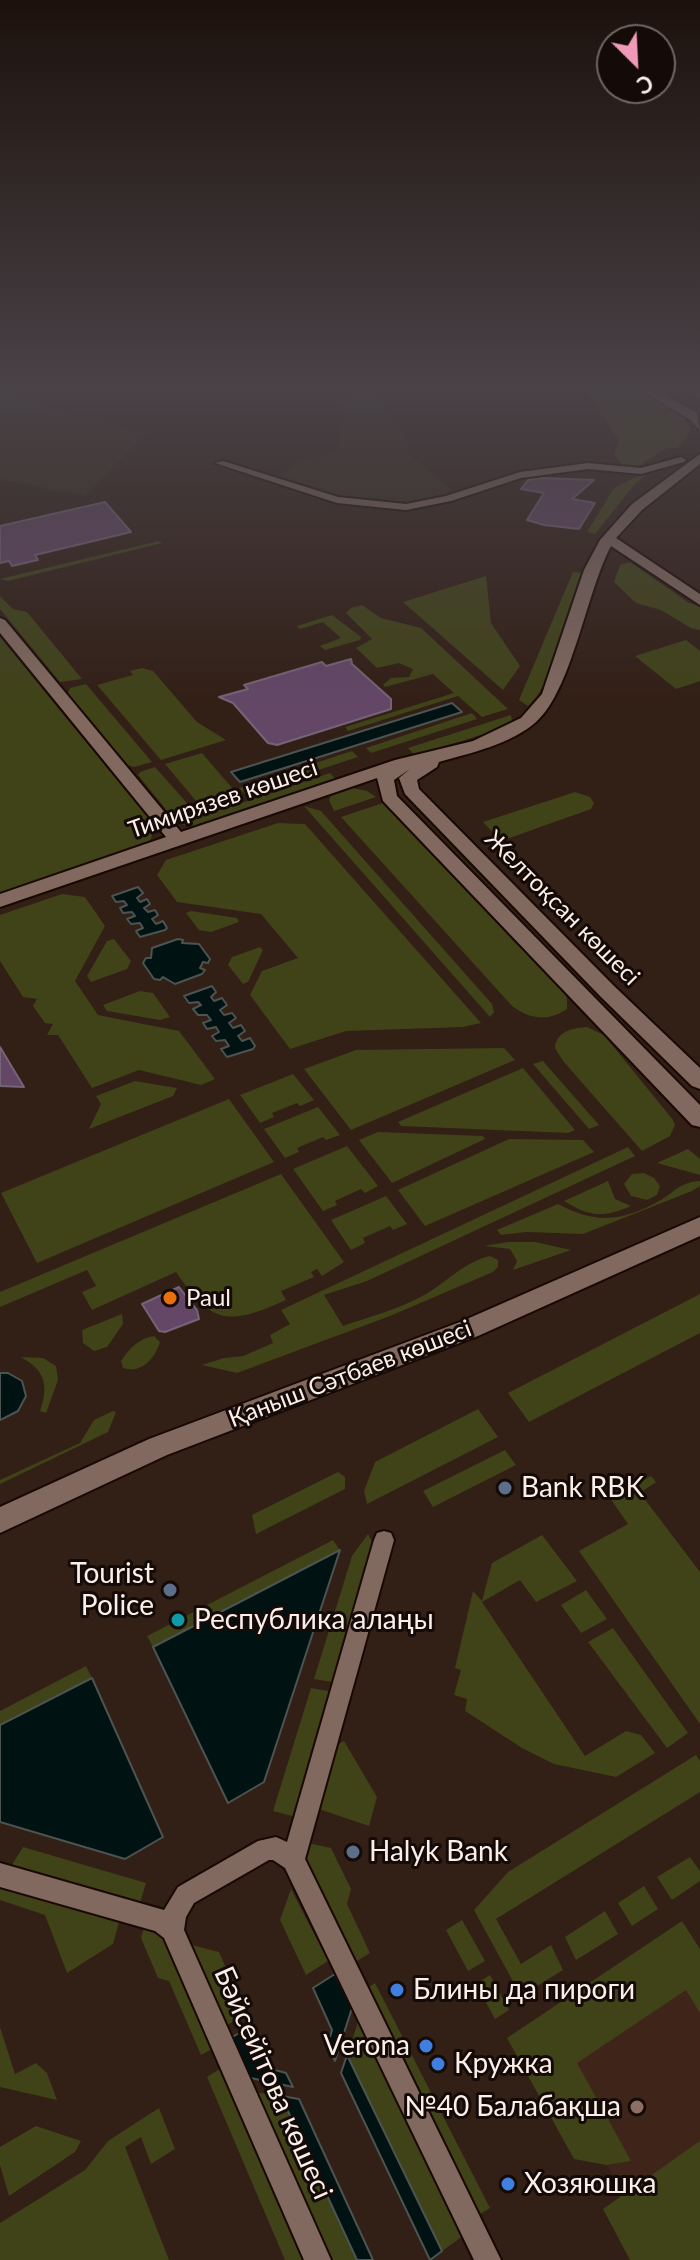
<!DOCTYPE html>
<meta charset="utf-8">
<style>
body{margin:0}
#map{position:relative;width:700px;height:2260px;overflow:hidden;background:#321f16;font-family:Lato,sans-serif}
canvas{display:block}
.north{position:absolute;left:596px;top:24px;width:80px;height:80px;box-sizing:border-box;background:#140b08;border:2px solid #716662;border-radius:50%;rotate:156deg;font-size:22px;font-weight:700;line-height:32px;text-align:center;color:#fceee8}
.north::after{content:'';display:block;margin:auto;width:28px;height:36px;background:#ef9ab9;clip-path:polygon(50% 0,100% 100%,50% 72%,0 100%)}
</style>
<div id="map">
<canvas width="700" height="2260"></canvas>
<div class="north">С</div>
</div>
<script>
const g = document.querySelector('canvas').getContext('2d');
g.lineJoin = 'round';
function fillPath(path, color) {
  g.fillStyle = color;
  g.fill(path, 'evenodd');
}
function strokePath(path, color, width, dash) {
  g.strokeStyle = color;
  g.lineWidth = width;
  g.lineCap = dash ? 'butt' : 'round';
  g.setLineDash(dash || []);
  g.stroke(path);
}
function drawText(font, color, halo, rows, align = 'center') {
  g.font = font + ' Lato,sans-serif';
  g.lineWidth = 6;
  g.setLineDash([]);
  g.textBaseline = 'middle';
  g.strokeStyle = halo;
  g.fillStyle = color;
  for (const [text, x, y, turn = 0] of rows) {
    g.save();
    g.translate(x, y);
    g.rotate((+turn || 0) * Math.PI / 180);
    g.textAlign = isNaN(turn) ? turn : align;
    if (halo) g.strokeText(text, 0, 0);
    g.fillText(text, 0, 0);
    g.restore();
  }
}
const built = new Path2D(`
 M700 1981V2260H661L540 2048Z`);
const industrial = new Path2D(`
 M0 392 85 419 147 433 85 496 0 479Z
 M372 394 379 398 407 442 409 454 452 490 441 497 414 502 347 499 276 477 300 462 336 451 342 422 350 416 331 400Z`);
const green = new Path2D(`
 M586 391H639L683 416 691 431 678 448H667L635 468 623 466 614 454 619 441Z
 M656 467 635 484 595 534 587 532 614 488Z
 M159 541 162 543 8 581 0 579Z
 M630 562 689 603 700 606V630L691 628 661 610 636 603 614 582 620 565Z
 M573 572 583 573C574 608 554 684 528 706L519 700Z
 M486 576 491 623 520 666 503 690 403 602Z
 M0 596 13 609 27 612 82 679 60 682 0 609Z
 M362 605 381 618 421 628 508 709 482 717 458 696 348 731 345 727 454 693 433 674 385 687 383 685 391 678 409 677 413 669 399 663 377 668 356 648 372 639 346 613 351 608Z
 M332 615 361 637 360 640 325 650 320 646 341 638 323 622 300 629 297 626Z
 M0 637 153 824C153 835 153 839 144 847L0 896Z
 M686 640 700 651V681L676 689 635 656Z
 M142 668 153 671 197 722 226 740 161 760 97 685 133 675 130 671Z
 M86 684 152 762 134 767 128 765 68 693 70 688Z
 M472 713 477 719 371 753 366 748Z
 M511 715 512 722 502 728 416 756 408 748Z
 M352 751 358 757 245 794 239 788Z
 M202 753 239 796 202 808 165 764Z
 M155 767 194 811 173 818 138 775 140 772Z
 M330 773 338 782 196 827 179 824Z
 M352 788 367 791 376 797 334 811 329 800 331 796Z
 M575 792 590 797 594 803 591 809 501 841 483 822Z
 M383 803 564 992 567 998V1009C548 1022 529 1019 512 1006L341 817Z
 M304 806 321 811 492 1004 494 1012 490 1017Z
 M278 823 305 824 481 1023 463 1027 346 1031 290 1049 250 995 262 971 298 958 261 914 177 902 157 875 166 860Z
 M62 894 85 897 105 926 75 981 98 1015 179 1031 215 1079 201 1085 139 1070 92 1088 58 1035H47L53 1024 45 1023 33 1006 37 999 23 997 0 961V915Z
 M191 911 237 918 239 922 211 932 199 930 186 913Z
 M114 939 131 961 127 969 91 982 87 976 107 941Z
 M260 947 263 950 248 982 243 984 228 965 232 957Z
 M140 991 153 993 170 1017 160 1020 107 1011 103 1005Z
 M587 1027 604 1035 673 1120 675 1125 670 1136 642 1151 563 1061 555 1048C556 1031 573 1028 587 1027Z
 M504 1048 515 1060 351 1130 304 1069 356 1050Z
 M542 1061H543L599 1125 589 1129 533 1064Z
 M523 1068 575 1130 568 1133 401 1126 398 1122Z
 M293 1074 314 1100 300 1106 297 1103 272 1113 274 1117 260 1123 240 1095Z
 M135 1081 177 1088 173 1096 89 1129 101 1104 96 1096Z
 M229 1099 274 1162 37 1263 1 1193Z
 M318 1107 340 1135 326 1140 323 1137 297 1148 299 1152 285 1158 264 1129Z
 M378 1132 483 1136 485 1139 392 1183 359 1140Z
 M509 1139 583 1140 594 1152 425 1226 398 1190Z
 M347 1146 378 1186 365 1193 361 1189 335 1201 337 1205 323 1211 293 1169Z
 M628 1147 635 1156 367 1281 324 1295 343 1326C371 1316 400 1309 426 1294 447 1282 464 1262 490 1256L498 1260V1267L493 1272 390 1316 237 1373 202 1365 224 1358 243 1356 273 1343 270 1335 290 1324 281 1310Z
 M688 1149 700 1159V1175L657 1163Z
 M644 1173 654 1178 660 1186 657 1195 647 1200 631 1196 624 1184 632 1174Z
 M281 1174 344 1262 322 1276 317 1269 311 1272 314 1277 281 1291 286 1300C228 1326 212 1325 176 1272L92 1310 82 1292 96 1286 87 1270 0 1307V1292Z
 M608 1181 615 1199 631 1206C603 1218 590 1217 564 1201Z
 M700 1181V1186L692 1191 583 1234 526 1232 501 1235 497 1230 558 1204C597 1225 623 1221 661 1200 675 1191 681 1182 700 1181Z
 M386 1196 407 1224 393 1230 390 1226 363 1238 365 1243 351 1250 331 1220Z
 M508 1242H535L571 1250 513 1270 517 1261 510 1249 484 1246Z
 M700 1294V1333L529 1422 508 1393Z
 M122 1314 123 1324 107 1347 94 1351 83 1343 82 1330Z
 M154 1336 160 1342C155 1359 141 1374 123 1368L121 1361C129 1349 139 1338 154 1336Z
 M20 1357 43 1358 56 1366 58 1380 46 1413 40 1411C49 1386 45 1369 20 1357Z
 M478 1409 498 1437 367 1504 364 1491 375 1462Z
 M113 1411 116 1412 108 1432 0 1484V1480L80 1443 94 1420Z
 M505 1450 516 1465 433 1507 423 1491Z
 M338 1472 345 1477V1489L256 1534 252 1515Z
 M651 1476 656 1482 640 1493 700 1572V1724L579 1551 628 1524 610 1498Z
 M368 1534 375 1547 338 1683 314 1679 352 1556Z
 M542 1535 577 1581 536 1602 520 1580 482 1602 585 1756 626 1731 641 1735 655 1753 616 1777 554 1764 522 1748 465 1711 467 1699 454 1695 461 1670 455 1668 473 1591 482 1601 492 1563Z
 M333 1540 340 1550 153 1647 147 1636Z
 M586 1590 607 1619 581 1633 561 1605Z
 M613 1628 688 1733 667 1748 588 1642Z
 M86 1666 92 1678 0 1725V1711Z
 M311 1688 334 1692 296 1817 273 1811Z
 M344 1741 377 1797 369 1826 313 1807 331 1749Z
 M696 1755 700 1761V1792L496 1919 521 1964 551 1945 563 1970 521 1996 474 1910 508 1872Z
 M304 1842 331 1848 351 1889 347 1904 370 1953 352 1964 304 1868Z
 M23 1847 146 1883 140 1903 10 1868Z
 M690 1857 700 1871V1881L672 1900 657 1877Z
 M0 1885 119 1922 113 1944 67 1973 45 1915 0 1900Z
 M644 1886 658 1909 632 1926 618 1903Z
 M291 1889 328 1961 306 1975 280 1920Z
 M605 1911 618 1934 576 1960 565 1937Z
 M462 1920 485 1961 468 1971 446 1930Z
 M682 1921 700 1949V2013L686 1990 577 2063 631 2161 606 2165 574 2159 507 2038Z
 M144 1927 165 1936 214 2048 201 2055 169 1981 158 1978 141 1938Z
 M188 1944 219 1952 246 2014 224 2027Z
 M490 1975 509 2010 495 2019 476 1984Z
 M375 1983 490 2208 477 2216 366 1989Z
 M358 2022 463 2236 442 2251 347 2055Z
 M0 2027 15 2074 36 2063 47 2073 57 2100 0 2087Z
 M221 2068 304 2260H285L207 2077Z
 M253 2092 281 2096 357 2260H328Z
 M159 2108 175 2149 151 2164 141 2137 125 2147 169 2260H0V2223L85 2170 108 2141Z
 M36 2126 81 2141 75 2152 9 2196 0 2165V2147Z
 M700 2141V2260H630L603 2209Z`);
const water = new Path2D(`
 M452 703 462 712 240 782 231 772Z
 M138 887 143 893 137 898 140 902 147 899 150 904 144 908 148 912 155 910 158 915 152 919 156 924 163 921 167 928 165 930 140 937 136 931 143 928 140 923 131 924 127 919 135 916 132 912 123 913 120 908 127 905 124 901 116 902 112 896Z
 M178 939 183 940 182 943 199 944 210 959 208 963 203 962 200 968 205 970 202 974 175 984 163 977 160 980 154 979 143 963 146 958H151L152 948Z
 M212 986 216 992 211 997 214 1001 222 998 227 1005 220 1010 224 1015 232 1013 236 1018 229 1023 233 1028 241 1025 245 1031 238 1036 242 1041 250 1038 255 1046 253 1049 227 1057 221 1049 229 1046 225 1040 216 1041 212 1036 219 1032 216 1027 207 1029 203 1023 211 1020 207 1015H198L193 1009 201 1005 198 1002 189 1003 184 996Z
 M0 1373H8L22 1381 26 1396 18 1411 0 1420Z
 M340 1550 264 1782 228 1803 153 1647Z
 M92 1678 163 1837 125 1859 0 1822V1725Z
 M335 1974 352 2008 335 2061 328 2044 332 2030 313 1988Z
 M251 2026 271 2069 286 2073 293 2087 246 2077 229 2039Z
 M347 2055 442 2251 430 2260 341 2073Z
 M281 2096 299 2099 373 2260H357Z`);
const building = new Path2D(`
 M541 478 594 480 572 499 595 503 579 529 544 525 527 520 544 493 521 489 528 480Z
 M105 502 131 532 35 555 38 560 12 566 9 561 0 563V526Z
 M351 659 352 664 391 699V709L277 745 268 743 233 703 219 697 248 689 244 685 322 662 326 666Z
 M0 1047 24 1087 0 1086Z
 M179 1287 197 1310 199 1319 165 1332 159 1331 142 1304Z`);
const street = new Path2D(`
 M681 457 686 460 684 462 641 474 588 469 521 478 451 501 406 510 337 503 215 463 223 461 338 497 406 504 446 496 520 472 588 463 641 468Z
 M384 1531 391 1533 394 1540 305 1859 501 2260H474L285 1868 273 1860H269L194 1903 186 1917 184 1930 331 2260H304L164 1938 155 1931 0 1887V1863L164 1910 178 1887 258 1841 276 1837 287 1842 374 1540 377 1533Z`);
const secondary = new Path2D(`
 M642 391H657L697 413 700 430 689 419Z
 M688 391H700V398Z
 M700 454V464L642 510 616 538 700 594V605L611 546C586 593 572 690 536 722 511 744 471 753 439 762L437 767 417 780 419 789 614 986 700 1068V1089L692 1086 600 996 405 794 399 778 410 769 394 780 397 796 700 1105V1127L692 1125 383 801 377 778 0 907V894L166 837 0 633V618L5 620 181 832 395 760 473 741 521 718 542 694 584 570 600 540 632 504Z
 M700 1217V1236L478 1336 167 1455 0 1533V1507L149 1439 460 1322Z`);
const markers = [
 [170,1298,8,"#e8710a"],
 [505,1488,8,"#5c6f8a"],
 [170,1590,8,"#5c6f8a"],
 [178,1620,8,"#0f9aa8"],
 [353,1852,8,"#5c6f8a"],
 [397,1990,8,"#3f7fe0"],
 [426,2046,8,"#3f7fe0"],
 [438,2064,8,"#3f7fe0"],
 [637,2107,8,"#8d6e63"],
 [508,2184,8,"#3f7fe0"]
];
const streetNames = [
 ["Тимирязев көшесі",223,799,-19],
 ["Желтоқсан көшесі",562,908,45],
 ["Қаныш Сәтбаев көшесі",350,1374,-21]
];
const poiNames = [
 ["Paul",186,1298]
];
const nearPoinames = [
 ["Bank RBK",521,1488],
 ["Tourist",154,1574,"right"],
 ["Police",154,1606,"right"],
 ["Республика алаңы",194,1620],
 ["Halyk Bank",369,1852],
 ["Блины да пироги",413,1990],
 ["Verona",410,2046,"right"],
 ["Кружка",454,2064],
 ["№40 Балабақша",621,2107,"right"],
 ["Хозяюшка",524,2184]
];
const nearStreetnames = [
 ["Бәйсейітова көшесі",273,2083,66]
];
fillPath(built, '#3f2519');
fillPath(industrial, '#332b1a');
fillPath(green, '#404218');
fillPath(water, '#011212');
strokePath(water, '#4c5452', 2);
fillPath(building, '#644767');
strokePath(building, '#756477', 2);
strokePath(street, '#190803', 4);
strokePath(secondary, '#190803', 4);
fillPath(street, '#81695f');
fillPath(secondary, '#81695f');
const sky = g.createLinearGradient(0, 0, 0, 707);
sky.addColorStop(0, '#1c110c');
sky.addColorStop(0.55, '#494247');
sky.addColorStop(1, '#49424700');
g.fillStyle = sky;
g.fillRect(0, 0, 700, 707);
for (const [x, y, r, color] of markers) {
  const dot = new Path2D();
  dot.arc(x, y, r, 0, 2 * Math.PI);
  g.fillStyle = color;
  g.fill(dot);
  strokePath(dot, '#140b08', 3);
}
drawText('24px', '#fceee8', '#140b08', streetNames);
drawText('24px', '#fceee8', '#140b08', poiNames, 'left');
drawText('28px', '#fceee8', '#140b08', nearPoinames, 'left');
drawText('28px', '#fceee8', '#140b08', nearStreetnames);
</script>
